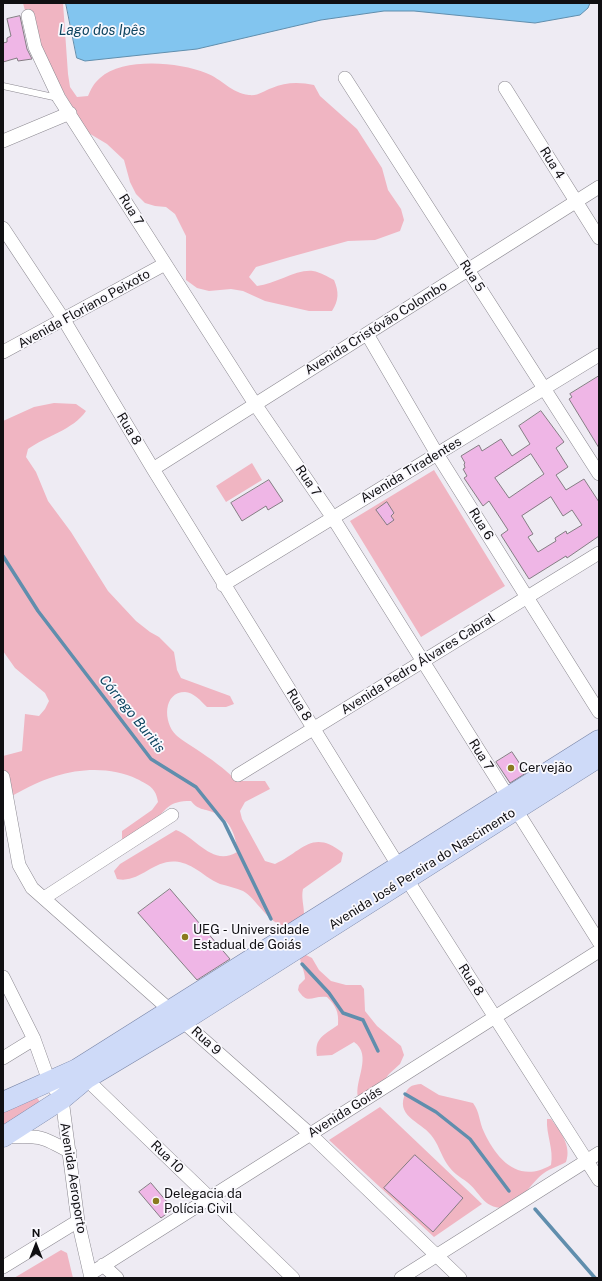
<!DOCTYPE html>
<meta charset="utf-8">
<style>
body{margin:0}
#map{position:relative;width:602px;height:1281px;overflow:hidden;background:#eeebf3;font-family:"Public Sans",sans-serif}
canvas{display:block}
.frame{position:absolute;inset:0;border:4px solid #100f12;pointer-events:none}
.north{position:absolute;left:16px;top:1225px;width:40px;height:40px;-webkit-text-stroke:3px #faf9fe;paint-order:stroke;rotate:0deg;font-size:11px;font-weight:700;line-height:16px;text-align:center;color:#100f12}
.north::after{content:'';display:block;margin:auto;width:14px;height:18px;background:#100f12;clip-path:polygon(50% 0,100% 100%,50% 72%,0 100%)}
</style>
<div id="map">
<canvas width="602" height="1281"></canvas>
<div class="frame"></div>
<div class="north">N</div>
</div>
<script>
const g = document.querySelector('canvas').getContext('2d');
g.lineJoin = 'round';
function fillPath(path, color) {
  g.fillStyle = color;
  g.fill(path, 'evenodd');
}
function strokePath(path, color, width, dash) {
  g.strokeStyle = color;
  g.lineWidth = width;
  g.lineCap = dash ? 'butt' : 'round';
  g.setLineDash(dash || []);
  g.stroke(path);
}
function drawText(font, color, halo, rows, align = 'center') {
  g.font = font + ' "Public Sans",sans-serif';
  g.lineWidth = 3.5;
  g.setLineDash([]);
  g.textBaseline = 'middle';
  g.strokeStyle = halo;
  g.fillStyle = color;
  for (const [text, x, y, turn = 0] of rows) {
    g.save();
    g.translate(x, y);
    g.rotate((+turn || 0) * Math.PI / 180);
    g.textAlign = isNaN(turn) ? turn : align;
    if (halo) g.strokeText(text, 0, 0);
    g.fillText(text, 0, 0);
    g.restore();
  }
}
const green = new Path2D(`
 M23 3H63L68 74 70 87 77 97 88 96C91 89 94 83 100 78 123 57 179 62 206 73 222 79 231 93 249 95 259 96 263 91 272 88 285 82 300 82 314 85L320 96 357 129 382 168 388 190 401 209 404 220 400 231 375 240 348 241 290 257 256 267 249 277 257 286C276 284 296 269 313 271 320 272 328 277 334 280 339 292 339 300 332 311H309L265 301 243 291 231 289 209 291 197 288 186 280V236L175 214 166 207 155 206 145 203 136 194 130 182 124 160 107 144 87 132 32 38Z
 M54 403 76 404 86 411C73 430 46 436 28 449L26 457 36 472 48 501 71 532 108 591 136 621 150 632 159 637 174 652 177 670 181 678 230 696 234 704 226 707H207C201 701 193 692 185 692 163 692 163 722 176 735 181 740 189 744 196 749 211 759 224 768 237 781H265L270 789 245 802 240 811 242 819 265 861 275 864C302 852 312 828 343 853L341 862 303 889C301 898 304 905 304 915 300 918 296 922 291 924 273 933 257 898 243 891 236 888 228 886 220 884 210 880 203 873 194 868 158 847 145 885 117 879L114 871 120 864 176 830C196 837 212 867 237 852 237 838 230 819 215 813 204 808 199 811 191 801 168 801 166 809 153 824 148 831 138 837 131 842L122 839V831L152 810 158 802C156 788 149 785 137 779 113 767 81 768 56 776 38 781 19 792 3 801V756L22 751 25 714 39 716 45 709 49 701 45 693 15 668 3 651V421L34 407Z
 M252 463 262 480 226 502 216 486Z
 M434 470 505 586 421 637 350 521Z
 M304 954 312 958 319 970 331 981 346 985H361L364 989 365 1011 377 1026 401 1046 404 1055 400 1064 389 1074 377 1090 358 1097C354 1081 373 1055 354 1042L332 1055 317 1056C314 1038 324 1035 338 1025 339 1012 336 1006 327 997 312 995 308 1006 298 990L299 985 305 979C305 971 300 964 300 957Z
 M421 1084 439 1095 473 1103C480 1112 479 1122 484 1132 497 1160 519 1184 551 1165 554 1149 546 1135 547 1119H551C560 1131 572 1146 566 1162 559 1166 551 1168 544 1173 534 1179 517 1208 503 1208 483 1208 480 1192 467 1182 460 1177 452 1172 447 1164 441 1155 438 1143 431 1135 420 1121 394 1116 406 1092 410 1085 413 1085 421 1084Z
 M36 1096 40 1102 3 1126V1111Z
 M380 1107 482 1204 434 1237 329 1140Z
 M61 1250 67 1253 73 1278H14Z`);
const water = new Path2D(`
 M66 3H590L588 8 580 15 535 23 414 11H384L321 20 197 49 85 61 77 58Z`);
const stream = new Path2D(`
 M3 556 38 611 151 759 196 787 224 822 271 919
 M302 964 329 993 343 1013 363 1020 378 1051
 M405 1094 436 1112 470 1139 509 1191
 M535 1209 595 1278`);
const building = new Path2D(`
 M20 16 27 49 32 59 18 61 17 58 3 62V43L7 42V38L11 36 7 19Z
 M599 376V448L569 399 572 397 570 394Z
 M541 411 564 442 556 448 568 467 556 475 566 490 584 479 599 502V536L567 558 566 556 529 579 501 535 508 530 489 501 483 506 464 478 467 476 463 469 465 468 464 464 465 463 461 456 479 445 482 451 501 439 512 456 530 444 519 426ZM531 454 544 474 509 498 495 478ZM551 497 563 516 572 510 582 525 567 534 566 531 555 538 556 541 538 552 528 537 533 534 522 516Z
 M269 480 283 501 268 510 266 506 242 521 231 503Z
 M387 502 394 513 391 516 394 520 387 525 376 510Z
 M512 752 526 773 510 783 496 762Z
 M170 889 230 959 197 980 138 913Z
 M415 1155 463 1198 433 1232 384 1188Z
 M151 1183 173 1209 161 1218 139 1192Z`);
const service = new Path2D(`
 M3 86 58 98`);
const minor = new Path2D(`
 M28 16 35 47 59 98 255 404 333 518 599 942
 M345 78 599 474
 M505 88 599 238
 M3 141 70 113
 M3 228 64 320 153 469 406 878 599 1180
 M367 334 437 454 599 712
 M3 352 165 264
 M153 469 599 187
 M223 585 599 355
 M238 775 599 553
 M3 777 19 865 32 888 310 1134 460 1278
 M44 898 172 815
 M3 977 34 1039 49 1081 62 1099 78 1221 91 1278
 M3 1058 34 1039
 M81 1074 293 1278
 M5 1137C38 1135 42 1136 70 1152
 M103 1265 117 1278
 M3 1267 78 1221
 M90 1274 599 951
 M401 1278 599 1153`);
const primary = new Path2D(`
 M3 1102 77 1069 599 740
 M3 1137 62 1099 86 1079 183 1021 599 757`);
const markers = [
 [511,768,4,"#8a7a1f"],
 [185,937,4,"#8a7a1f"],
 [156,1201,4,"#8a7a1f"]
];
const streetNames = [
 ["Rua 4",552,163,58],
 ["Rua 7",131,210,58],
 ["Rua 5",472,276,57],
 ["Avenida Floriano Peixoto",84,309,-29],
 ["Avenida Cristóvão Colombo",376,328,-32],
 ["Rua 8",129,429,59],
 ["Avenida Tiradentes",411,470,-31],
 ["Rua 7",308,481,56],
 ["Rua 6",481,524,58],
 ["Avenida Pedro Álvares Cabral",418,664,-32],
 ["Rua 8",299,705,58],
 ["Rua 7",481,755,58],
 ["Avenida José Pereira do Nascimento",422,869,-32],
 ["Rua 8",471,980,57],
 ["Rua 9",206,1041,42],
 ["Avenida Goiás",345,1112,-32],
 ["Rua 10",167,1157,44],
 ["Avenida Aeroporto",73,1178,81]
];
const poiNames = [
 ["Cervejão",519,768],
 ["UEG - Universidade",193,930],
 ["Estadual de Goiás",193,945],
 ["Delegacia da",164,1194],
 ["Polícia Civil",164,1209]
];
const waterNames = [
 ["Lago dos Ipês",102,31],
 ["Córrego Buritis",132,714,51]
];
fillPath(green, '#f0b5c2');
fillPath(water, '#82c5ef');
strokePath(water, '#608ead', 1);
strokePath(stream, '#608ead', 3.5);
fillPath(building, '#efb6e6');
strokePath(building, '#847d83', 1);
strokePath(service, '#8b8890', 7);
strokePath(minor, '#8b8890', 14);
strokePath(primary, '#7783a5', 21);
strokePath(service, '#fff', 6);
strokePath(minor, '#fff', 13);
strokePath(primary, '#cedaf8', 20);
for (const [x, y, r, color] of markers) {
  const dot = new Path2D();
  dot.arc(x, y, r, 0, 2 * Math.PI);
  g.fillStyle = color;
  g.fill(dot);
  strokePath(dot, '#faf9fe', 1.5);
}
drawText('13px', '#100f12', '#faf9fe', streetNames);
drawText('13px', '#100f12', '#faf9fe', poiNames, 'left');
drawText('italic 14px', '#0d4460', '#faf9fe', waterNames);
</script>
